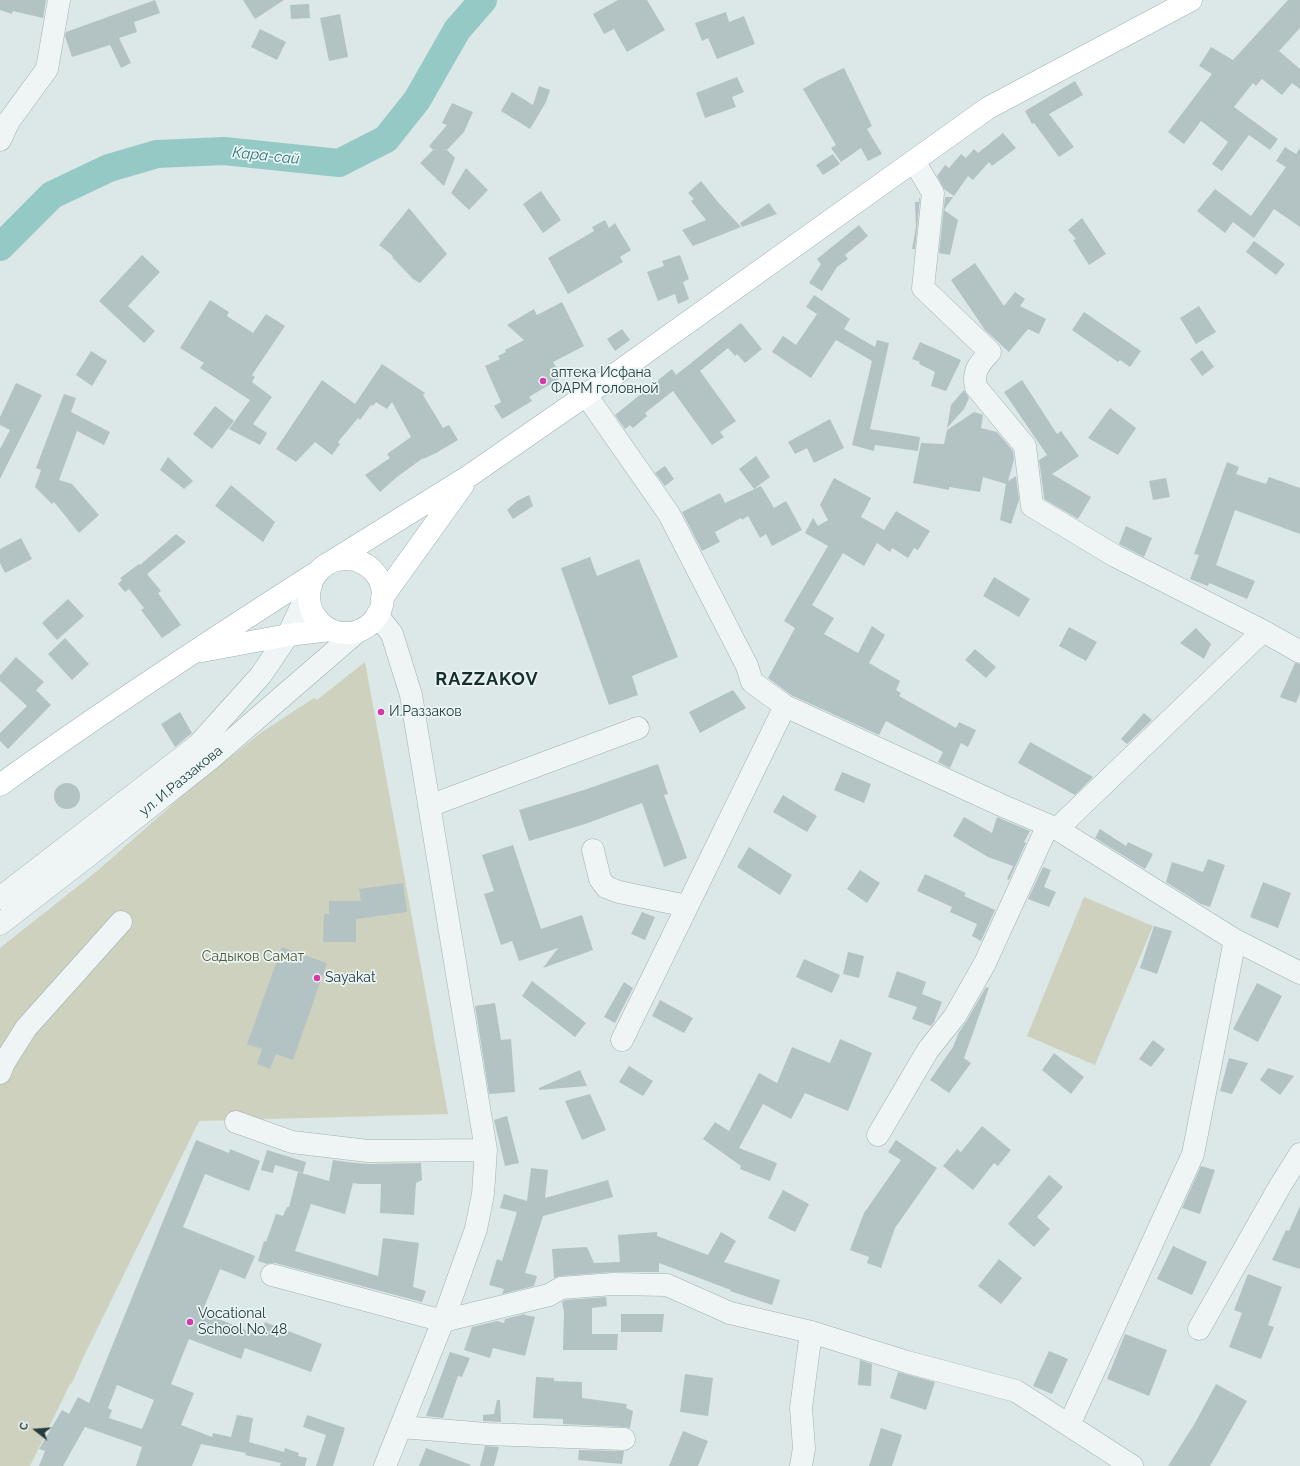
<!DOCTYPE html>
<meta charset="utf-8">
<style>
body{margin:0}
#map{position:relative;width:1300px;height:1466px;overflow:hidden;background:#dce7e7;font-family:Raleway,sans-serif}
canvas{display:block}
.north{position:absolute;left:16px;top:1410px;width:40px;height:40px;-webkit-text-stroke:3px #ebf5f5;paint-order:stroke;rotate:287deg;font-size:11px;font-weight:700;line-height:16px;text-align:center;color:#253d3e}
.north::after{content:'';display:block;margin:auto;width:14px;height:18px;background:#253d3e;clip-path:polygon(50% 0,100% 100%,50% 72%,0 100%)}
</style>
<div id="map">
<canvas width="1300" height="1466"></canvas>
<div class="north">С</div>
</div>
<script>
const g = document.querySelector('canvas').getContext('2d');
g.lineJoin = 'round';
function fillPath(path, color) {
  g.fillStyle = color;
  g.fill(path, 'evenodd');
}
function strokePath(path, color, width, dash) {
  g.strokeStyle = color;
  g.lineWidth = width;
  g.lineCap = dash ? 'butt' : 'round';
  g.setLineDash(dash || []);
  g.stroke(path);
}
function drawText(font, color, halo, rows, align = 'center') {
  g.font = font + ' Raleway,sans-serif';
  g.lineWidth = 3.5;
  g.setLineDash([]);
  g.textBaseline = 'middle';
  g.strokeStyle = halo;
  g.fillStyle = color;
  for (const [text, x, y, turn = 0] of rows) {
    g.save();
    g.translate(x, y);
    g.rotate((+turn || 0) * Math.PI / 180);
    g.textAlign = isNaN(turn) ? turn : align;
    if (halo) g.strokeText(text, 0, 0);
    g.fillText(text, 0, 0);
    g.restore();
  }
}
const green = new Path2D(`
 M365 662 448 1114 199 1121 82 1360 72 1383 70 1384 30 1466H0V948L96 872 190 789 262 732 314 698 317 700Z
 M1084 897 1153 926 1095 1065 1027 1036Z`);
const river = new Path2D(`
 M0 247 52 195 109 168 157 154 224 151 339 163 386 139 417 100 457 30 483 0`);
const building = new Path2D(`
 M0 0H46L43 18 13 11 12 14 0 10Z
 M155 0 160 13 134 22 137 32 119 38 131 63 121 68 110 45 72 57 65 36 66 32Z
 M243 0H284L255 19Z
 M618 0H647L665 30 627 52 614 29 604 34 593 14Z
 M1288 0H1300V28L1279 51 1300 69V89L1292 83 1282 95 1262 79 1256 86 1253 83 1234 107 1278 139 1270 150 1249 135 1222 171 1212 164 1228 142 1201 121 1184 144 1168 132 1212 74 1199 66 1211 47 1233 60Z
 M309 4 310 18 291 19 290 5Z
 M726 12 729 22 744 16 755 44 717 59 708 38 702 41 695 23Z
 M340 14 348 57 329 61 320 18Z
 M260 29 286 42 277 60 251 47Z
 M844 68 872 126 867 129 882 154 868 161 861 148 841 162 831 148 836 145 803 89 818 80Z
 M737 77 744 92 732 97 736 107 705 118 696 93Z
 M1075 81 1083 95 1049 114 1074 147 1059 157 1034 123 1032 124 1025 111Z
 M539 86 550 90 546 102 530 129 501 111 512 92 533 105Z
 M452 103 473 112 464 132 447 150 455 158 444 186 420 163 433 150 429 146 447 125 442 123Z
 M1003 133 1016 148 992 166 989 162 973 180 968 176 954 196 944 189 937 176 945 165 949 168 961 154 966 158 974 149 978 153Z
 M1285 147 1296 154 1300 148V227L1274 209 1254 238 1233 222 1225 233 1197 211 1215 189 1251 216 1286 167 1276 161Z
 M833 154 840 164 823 175 816 165Z
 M466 168 488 190 469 210 451 193Z
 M701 181 717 201 741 227 693 246 682 230 706 220 691 201 694 199 688 193Z
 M541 191 561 220 543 233 523 204Z
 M945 197H953L944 210 958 220 950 255 939 253Z
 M919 198H920L915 249H912L916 227 915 202H919Z
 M769 203 777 214 742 227 740 223Z
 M409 208 447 254 420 283 413 279 392 257 393 256 379 245Z
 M1082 218 1106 254 1089 265 1073 240 1076 239 1068 230Z
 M605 220 609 228 615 223 631 250 620 257 623 262 568 294 548 258 594 231 592 227Z
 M859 225 868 236 845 255 848 259 837 267 822 291 809 283 821 264 817 259Z
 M1254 241 1285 264 1276 275 1246 252Z
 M142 255 160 272 128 306 155 331 144 343 99 301Z
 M680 255 689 279 683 282 689 299 678 304 675 294 658 301 647 272 664 266 662 261Z
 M975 263 1004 306 1015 292 1025 299 1020 306 1046 319 1039 334 1028 329 1009 352 985 330 951 280Z
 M814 295 850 319 844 329 875 347 877 340 889 343 870 429 920 437 918 451 875 445 874 451 852 445 872 361 836 340 811 378 772 352 783 336 796 345 817 314 806 307Z
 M210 300 229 312 227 316 253 333 266 314 285 326 252 375 255 377 252 382 272 397 253 424 267 433 260 445 229 429 250 400 200 368 204 363 180 348Z
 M562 302 584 346 553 362 562 377 529 397 532 401 502 419 494 406 501 402 485 366 500 359 498 356 506 352 505 350 524 340 507 325 534 309 537 315Z
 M1199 306 1216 332 1196 344 1180 318Z
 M1084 312 1141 351 1130 367 1120 360 1118 362 1072 330Z
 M741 323 762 349 745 363 737 354 735 356 728 348 700 371 736 421 720 432 724 437 712 445 673 391 645 413 647 416 633 428 630 425 625 429 615 415 672 369 676 375Z
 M622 329 630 340 615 351 607 339Z
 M920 342 961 360 946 391 931 386 935 372 919 364 920 362 912 359Z
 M1202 350 1214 367 1202 376 1190 359Z
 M91 351 107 361 92 386 76 375Z
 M382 364 425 393 423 395 443 428 449 425 458 440 436 453 423 459V458L397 477 380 492 365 475 390 458 387 454 411 437 392 402 387 409 376 402 373 406 371 405 360 420 358 418 338 442 340 444 332 455 315 442 296 462 276 449 322 380 355 404Z
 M1022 380 1057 434 1061 431 1079 456 1052 474 1091 497 1078 519 1044 499V497L1039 460 1047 455 1004 392Z
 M16 383 42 395 0 479V449L10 430 0 425V417Z
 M964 390 969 398 964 409 947 428 951 405Z
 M64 394 76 398 71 412 110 432 104 445 77 431 59 480 72 484 99 515 79 533 54 502 52 504 35 487 41 470 36 468Z
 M215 406 234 421 212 449 193 434Z
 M1110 408 1136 428 1118 455 1088 438Z
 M974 412 983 415 981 428 997 432 1013 451 1014 460 1008 481 1016 476 1019 500 1011 524 1000 520 1006 484 983 477 980 492 949 487V490L913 483 921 443 944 444 947 430Z
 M830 419 844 448 814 463 807 448 795 454 788 442Z
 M756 456 770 477 754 489 739 469Z
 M168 457 193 481 184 489 160 470Z
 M1227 462 1239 467 1236 474 1266 484 1269 477 1300 488V534L1235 510 1216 565 1255 581 1247 599 1209 583 1208 586 1190 579 1199 555 1194 554Z
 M665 466 674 479 665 486 655 473Z
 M834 478 871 498 861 517 884 530 896 511 930 531 918 550 914 548 908 558 892 548 890 552 877 543 864 566 843 553 812 605 834 618 824 634 858 653 872 626 885 635 869 663 900 681 896 690 901 693 899 696 956 728 959 722 976 730 968 747 961 743 950 768 938 762 943 752 886 721 879 735 791 695 768 678 795 628 784 621 828 546 805 533 813 518 818 526 828 520 820 505Z
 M1166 478 1170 497 1153 500 1149 481Z
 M231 485 275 522 263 542 215 506Z
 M761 486 774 508 786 501 802 530 772 546 766 534 760 538 748 516 742 520 741 518 715 532 720 542 702 551 682 512 720 493 725 503Z
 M529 495 533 506 513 519 507 510 517 501Z
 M1126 526 1152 538 1144 557 1119 544Z
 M176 534 186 542 147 574 161 591 158 593 181 625 162 638 141 610 144 608 129 589 125 592 118 584 122 580 120 578 139 564 140 565Z
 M21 538 32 559 5 573 0 563V549Z
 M590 557 597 576 639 559 678 657 632 676 638 695 609 705 561 568Z
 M994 577 1030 599 1019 617 983 596Z
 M68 599 84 616 57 640 42 623Z
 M1069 627 1097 642 1086 661 1059 646Z
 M1196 628 1211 644 1204 659 1180 643Z
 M65 638 89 664 72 680 48 654Z
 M975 649 996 667 986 678 965 660Z
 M16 657 44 682 36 690 51 705 8 749 0 741V733L27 706 0 681V675Z
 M1295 663 1300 664V693L1296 703 1280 697Z
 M733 690 746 708 700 733 689 712Z
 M180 712 192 733 175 747 161 724Z
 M1144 713 1152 720 1127 744 1121 739Z
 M1030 742 1093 777 1075 795 1018 763Z
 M658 764 668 794 664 795 687 858 664 867 642 803 585 824 529 841 519 810 584 790Z
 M842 772 871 784 864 803 834 790Z
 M54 796a13 13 0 1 1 26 0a13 13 0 1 1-26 0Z
 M783 795 817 816 807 832 773 812Z
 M964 817 992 833 997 817 1030 831 1024 842 1026 843 1009 880 1007 879 1013 866 988 857 953 836Z
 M1100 829 1126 846 1128 842 1153 854 1145 869 1095 838Z
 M513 845 541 929 582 915 593 950 543 968 558 948 519 961 512 941 501 945 484 894 494 891 482 855Z
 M749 847 792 875 780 895 737 867Z
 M1208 859 1225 865 1210 907 1201 904 1166 882 1172 862 1203 872Z
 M1043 867 1051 870 1044 887 1056 892 1049 907 1028 899Z
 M860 870 880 883 867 903 847 889Z
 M925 874 966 893 964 896 995 910 981 941 972 936 977 924 950 912 952 907 917 891Z
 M1263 882 1291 893 1278 928 1250 917Z
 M403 883 407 912 356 919V942H323L324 914H329V901H361L359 889Z
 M642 912 655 917 645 940 631 934Z
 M1154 926 1172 931 1157 974 1140 968Z
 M282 947 327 963 293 1060 276 1054 270 1069 257 1064 262 1049 247 1044Z
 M848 952 864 956 859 978 843 974Z
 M804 959 840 975 832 993 796 977Z
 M897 971 926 982 922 994 942 1002 934 1022 931 1026 912 1019 917 1007 888 997Z
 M532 981 586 1023 575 1037 522 996Z
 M624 982 633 988 615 1023 604 1017Z
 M1257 983 1282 996 1258 1042 1233 1029Z
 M986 987 989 988 964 1058 971 1063 949 1093 930 1080 953 1047 959 1032 966 1022Z
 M660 1000 693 1018 684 1033 652 1016Z
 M495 1003 501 1040 511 1039 515 1092 489 1094 475 1006Z
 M840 1039 872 1053 848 1111 805 1093 791 1119 763 1104 739 1148 777 1163 770 1181 740 1169 741 1166 703 1139 715 1122 729 1131 759 1073 777 1083 792 1047 830 1063Z
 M1153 1040 1165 1049 1151 1067 1139 1059Z
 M1054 1053 1084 1077 1071 1094 1042 1070Z
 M1229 1058 1248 1063 1232 1094 1220 1091Z
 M629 1066 653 1081 643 1096 619 1082Z
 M1268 1068 1294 1076 1280 1095 1260 1080Z
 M580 1070 587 1086 539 1090V1088Z
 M590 1094 606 1130 582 1140 565 1101Z
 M507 1116 519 1163 505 1166 494 1120Z
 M982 1126 1011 1150 998 1166 994 1163 973 1190 943 1166 957 1149 961 1152Z
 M196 1140 229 1153 230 1149 260 1161 249 1191 205 1174 183 1227 255 1256 245 1279 220 1269 202 1312 260 1336 265 1322 322 1344 311 1372 245 1348 241 1359 189 1339 171 1384 194 1393 181 1425 212 1437 213 1433 231 1437 237 1415 253 1418 249 1442 284 1452 285 1448 299 1453 298 1456 307 1458 305 1466H280L281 1463 245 1455 246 1453 201 1444 192 1466H136L142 1447 85 1427 63 1466H39L45 1451 39 1449 62 1410 69 1414 78 1397 89 1403ZM117 1385 154 1400 142 1429 109 1418 112 1410 108 1408Z
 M896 1140 937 1168 895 1228 881 1268 867 1263 869 1257 850 1250 864 1213 901 1160 888 1152Z
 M267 1150 306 1162 303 1173 275 1165 273 1173 261 1170Z
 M333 1160 347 1162 368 1164 421 1163 422 1180 416 1183 414 1215 380 1213 381 1184H360L353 1183 345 1214 311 1204 295 1251 378 1276 383 1238 419 1243 413 1287 426 1291 422 1302 275 1263 267 1264 258 1261 264 1241 266 1242 276 1214 283 1216 287 1207H289L298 1172 329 1181Z
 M1201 1166 1215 1170 1200 1214 1182 1208Z
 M531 1168 548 1170 545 1198 608 1180 613 1197 543 1216 525 1273 537 1276 534 1286 502 1294 504 1289 489 1285 497 1259 502 1261 517 1212 500 1208 504 1194 527 1201Z
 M1049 1175 1063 1187 1037 1217 1050 1229 1034 1247 1008 1224Z
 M783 1190 809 1204 795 1232 768 1218Z
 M1300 1206V1269L1272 1260 1286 1230 1289 1231Z
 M657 1232V1236L708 1255 721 1232 736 1241 724 1262 780 1280 772 1305 730 1291 731 1290 659 1263V1272H612L560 1276 554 1278 552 1249 587 1247 594 1263 620 1262 618 1235Z
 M1173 1246 1207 1262 1192 1295 1157 1279Z
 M999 1259 1022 1278 1001 1304 978 1286Z
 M1248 1274 1282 1287 1268 1325 1274 1327 1261 1359 1229 1347 1242 1313 1234 1310Z
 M606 1297 607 1306 592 1308V1334H618L617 1350H563L564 1312 562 1302 565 1300Z
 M525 1314V1315L535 1317 525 1356 493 1348 490 1358 464 1350 472 1327 497 1321 504 1323 505 1319Z
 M621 1314H664L662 1332H621Z
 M1125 1334 1167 1350 1149 1396 1107 1379Z
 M1049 1351 1068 1359 1052 1394 1033 1386Z
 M450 1352 470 1358 462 1377 458 1376 443 1418 426 1416Z
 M860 1360 872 1364 871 1386 858 1385Z
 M898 1372 935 1382 926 1410 890 1398Z
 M685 1374 713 1378 708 1416 680 1412Z
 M536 1377 554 1378V1381L582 1382V1398L627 1404 626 1408 633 1411 630 1428 624 1427 563 1424V1419L533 1418Z
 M1216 1384 1247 1401 1217 1454 1210 1466H1168L1195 1423Z
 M497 1400H500L501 1422 483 1421V1415L494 1414Z
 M307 1415 345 1428 333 1466H316L326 1435 303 1427Z
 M881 1428 902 1435 892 1466H869Z
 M683 1431 708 1441 698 1466H669Z
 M485 1446 499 1447 494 1466H480Z
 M426 1448 471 1465 470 1466H419Z
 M579 1450 624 1451 622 1464 578 1460Z`);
const minor = new Path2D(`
 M0 140 9 121 47 69 59 0
 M914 161 933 193 923 288 990 352C980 363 972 371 976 387L1025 446 1032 506 1115 556 1263 631
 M586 395 669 514 747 666 752 682 785 706 1001 805 1057 829 1235 940 1300 973
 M377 615 392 634 411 695 486 1150 483 1194 476 1229 443 1321 385 1466
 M429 806 638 728
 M1057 829 1263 631 1300 652
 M593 850 600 879 606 887 619 892 687 906
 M0 898 198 745 261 675 288 635 311 586
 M0 924 93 852 209 760 357 632
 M622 1040 785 706
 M0 1073 4 1063 26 1028 121 922
 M236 1122 292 1142 368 1151 486 1150
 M878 1135 928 1050 955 1016 985 963 1048 825
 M272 1275 443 1321 549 1295 561 1288 613 1284 667 1285 730 1313 811 1332 907 1362 1016 1391 1132 1466
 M1199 1329 1280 1186 1300 1154
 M1069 1425 1193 1154 1235 940
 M401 1427 487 1434 624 1439
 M801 1466 804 1448 801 1408 811 1332`);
const major = new Path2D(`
 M309 596a37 37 0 1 1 74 0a37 37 0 1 1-74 0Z
 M326 565 469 476 586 395 988 108 1191 0
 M382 598 463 485
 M202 651 288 635 331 630
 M0 785C104 710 211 640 319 571`);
const markers = [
 [543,381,4,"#d339ac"],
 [381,712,4,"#d339ac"],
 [317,978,4,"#d339ac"],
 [190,1322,4,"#d339ac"]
];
const poiNames = [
 ["аптека Исфана",551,373],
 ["ФАРМ головной",551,389],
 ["И.Раззаков",389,712],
 ["Sayakat",325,978],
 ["Vocational",198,1314],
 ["School No. 48",198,1330]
];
const streetNames = [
 ["ул. И.Раззакова",181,781,-39]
];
const parkNames = [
 ["Садыков Самат",253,957]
];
const waterNames = [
 ["Кара-сай",266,156,6]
];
const districtNames = [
 ["RAZZAKOV",487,680]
];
fillPath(green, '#ced1bd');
strokePath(river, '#95c9c5', 28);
fillPath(building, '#b3c3c4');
strokePath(minor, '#a1b1b1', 23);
strokePath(major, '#9bb3b3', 23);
strokePath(minor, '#eff5f5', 22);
strokePath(major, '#fff', 22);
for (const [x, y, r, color] of markers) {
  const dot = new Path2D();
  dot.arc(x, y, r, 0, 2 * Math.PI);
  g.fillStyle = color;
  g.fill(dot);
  strokePath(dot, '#ebf5f5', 1.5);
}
drawText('14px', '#253d3e', '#ebf5f5', poiNames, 'left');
drawText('14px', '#253d3e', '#ebf5f5', streetNames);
drawText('14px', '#515a32', '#ebf5f5', parkNames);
drawText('italic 15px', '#2e7370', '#ebf5f5', waterNames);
g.letterSpacing = '1px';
drawText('bold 18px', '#182d2e', '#ebf5f5', districtNames);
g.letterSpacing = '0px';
</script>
